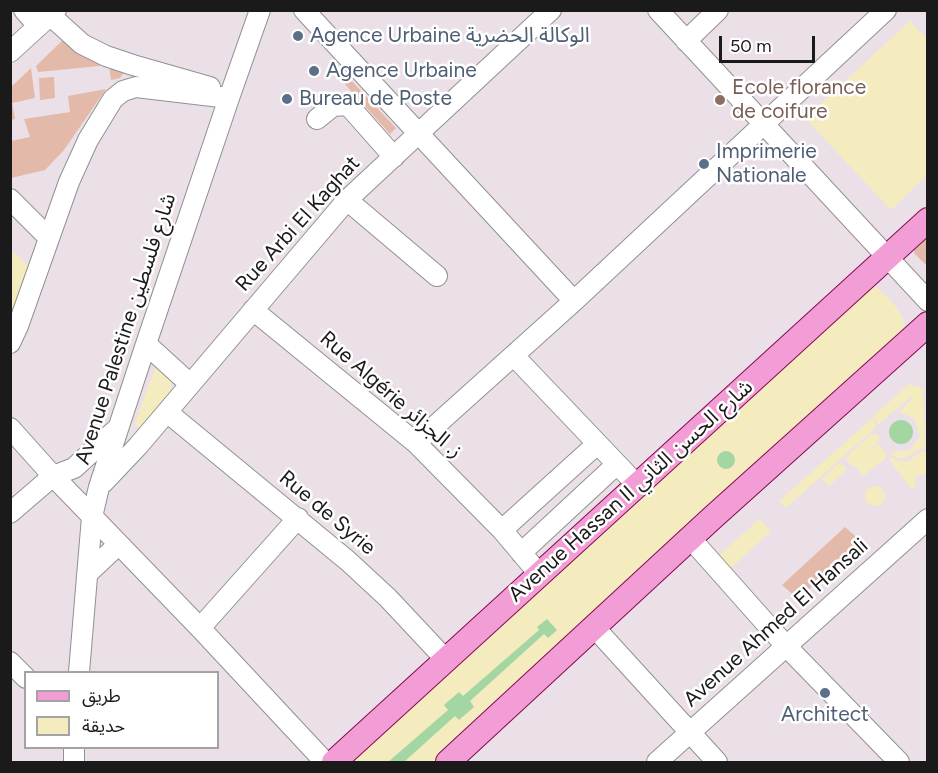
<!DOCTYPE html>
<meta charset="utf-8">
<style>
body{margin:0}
#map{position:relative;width:938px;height:773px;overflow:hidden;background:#ebe0e7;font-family:Figtree,"Noto Sans Arabic",sans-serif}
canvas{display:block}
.frame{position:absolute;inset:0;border:12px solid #1a1a1a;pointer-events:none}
.legend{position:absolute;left:24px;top:671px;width:195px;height:78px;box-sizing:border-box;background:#fff;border:2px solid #a3a3a3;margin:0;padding:8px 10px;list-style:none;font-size:18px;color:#1a1a1a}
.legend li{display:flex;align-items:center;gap:12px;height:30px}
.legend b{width:30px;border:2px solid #a3a3a3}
.scale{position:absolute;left:719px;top:36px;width:96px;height:27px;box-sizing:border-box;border:3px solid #1a1a1a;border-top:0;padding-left:8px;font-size:18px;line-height:21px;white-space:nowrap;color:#1a1a1a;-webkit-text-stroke:4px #fff;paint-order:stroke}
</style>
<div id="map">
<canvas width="938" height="773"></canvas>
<div class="frame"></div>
<ul class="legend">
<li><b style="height:8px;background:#f39dd6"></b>طريق</li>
<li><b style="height:16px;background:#f4ecbf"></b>حديقة</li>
</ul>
<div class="scale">50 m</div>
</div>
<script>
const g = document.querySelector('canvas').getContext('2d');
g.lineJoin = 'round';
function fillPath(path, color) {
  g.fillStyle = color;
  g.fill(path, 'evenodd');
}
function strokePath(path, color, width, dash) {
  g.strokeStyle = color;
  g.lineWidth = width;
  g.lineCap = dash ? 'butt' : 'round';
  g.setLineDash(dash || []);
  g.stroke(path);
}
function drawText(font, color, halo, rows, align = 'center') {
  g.font = font + ' Figtree,"Noto Sans Arabic",sans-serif';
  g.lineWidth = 5;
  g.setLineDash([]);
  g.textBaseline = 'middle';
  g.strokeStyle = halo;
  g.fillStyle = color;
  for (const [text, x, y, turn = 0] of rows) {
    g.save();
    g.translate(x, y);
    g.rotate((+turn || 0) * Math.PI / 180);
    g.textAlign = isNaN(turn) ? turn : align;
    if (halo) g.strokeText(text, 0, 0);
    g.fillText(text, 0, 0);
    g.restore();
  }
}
const grass = new Path2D(`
 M65 38 126 70 120 78 111 80 109 65 38 72 36 66Z
 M31 68 35 98 12 103 15 119 11 120V87Z
 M347 76 396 128 390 134 343 82Z
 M54 77 55 98 40 100 39 78Z
 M106 89 64 150 45 170 11 178V141L30 137 24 119 70 112 68 96Z
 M927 224V266L914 253 915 241Z
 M845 527 862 542 798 599 782 585Z`);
const park = new Path2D(`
 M910 21 927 39V175L891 210 805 118Z
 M11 252 18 255 29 268 11 319Z
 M867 283C884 289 898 307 905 323L901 332 518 697 447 762H342Z
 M156 366C160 368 166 371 168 375 180 391 151 416 141 428L136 426 135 423Z
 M909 384 923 388 925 448C910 451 909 464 890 455L892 452 910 450 920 436 914 418 899 412 912 399 910 397 878 425 875 418 870 419Z
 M874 419 876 427 786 508 779 501 869 421Z
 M872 433 874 436 877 434 880 437 877 440 879 441 866 454 878 444 886 453V458L863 476 854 465 852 466 845 458Z
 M925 451 927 474 915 476 916 486 911 489 889 459 891 458C911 467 909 456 925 451Z
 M840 462 847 469 829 486 822 479Z
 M865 496a10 10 0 1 1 20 0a10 10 0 1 1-20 0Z
 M760 519 771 531 731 568 719 555Z`);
const water = new Path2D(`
 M889 432a12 12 0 1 1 24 0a12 12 0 1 1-24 0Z
 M717 460a9 9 0 1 1 18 0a9 9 0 1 1-18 0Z
 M547 619 557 630 548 638 544 634 470 701 474 707 459 720 455 716 404 762H388L448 710 444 705 459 692 463 696 539 630 537 627Z`);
const minor = new Path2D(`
 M24 10 38 26
 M304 10 574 301
 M658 10 928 301
 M51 16 82 44 106 56 133 65 210 87
 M686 41 718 10
 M10 52 56 10
 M317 119 333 106 348 105 394 157
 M10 199 49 238
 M347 200 437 276
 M253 310 416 443 502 530 540 575
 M10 343 18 326 69 182 88 140 113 99 123 91 136 87 229 98
 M146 344 190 384
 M514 356 637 485
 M167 412 348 561 388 598 447 661
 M10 428 53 476 200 628 325 762
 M416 443 574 301 886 10
 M103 483 138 446 347 200 551 10
 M10 513 53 476 74 468 118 428
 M502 530 597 444
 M691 539 786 646 899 762
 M521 553 617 464
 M87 574 118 545
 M594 627 717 762
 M200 628 298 518
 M10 662 26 678
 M79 672 92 517 99 487 146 344 229 98 260 10
 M74 762V748
 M657 762 928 519`);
const major = new Path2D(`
 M334 762 928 220
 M448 762 711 519 928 324`);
const markers = [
 [298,36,6,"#5c6f8a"],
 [314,71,6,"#5c6f8a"],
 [287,99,6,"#5c6f8a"],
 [720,100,6,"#8d6e63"],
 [704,164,6,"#5c6f8a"],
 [825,693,6,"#5c6f8a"]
];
const serviceNames = [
 ["Agence Urbaine الوكالة الحضرية",310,36],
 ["Agence Urbaine",326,71],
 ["Bureau de Poste",299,99],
 ["Imprimerie",716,152],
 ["Nationale",716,176],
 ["Architect",825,715,"center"]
];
const educationNames = [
 ["Ecole florance",732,88],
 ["de coifure",732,112]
];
const streetNames = [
 ["Rue Arbi El Kaghat",298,224,-48],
 ["Avenue Palestine شارع فلسطين",126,329,-72],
 ["Rue Algérie ز. الجزائر",391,395,41],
 ["Avenue Hassan II شارع الحسن الثاني",631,491,-42],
 ["Rue de Syrie",327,513,40],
 ["Avenue Ahmed El Hansali",776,623,-42]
];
fillPath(grass, '#e3b9a9');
fillPath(park, '#f4ecbf');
fillPath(water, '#a4d6a4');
strokePath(minor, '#919191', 22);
strokePath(major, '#850b50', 26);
strokePath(minor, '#fff', 20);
strokePath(major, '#f39dd6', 24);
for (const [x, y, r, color] of markers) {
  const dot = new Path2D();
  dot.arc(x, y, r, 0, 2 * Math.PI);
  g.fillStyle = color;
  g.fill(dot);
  strokePath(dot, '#fff', 2);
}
drawText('21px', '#4e5e75', '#fff', serviceNames, 'left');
drawText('21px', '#785e54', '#fff', educationNames, 'left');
drawText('21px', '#1a1a1a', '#fff', streetNames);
</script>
